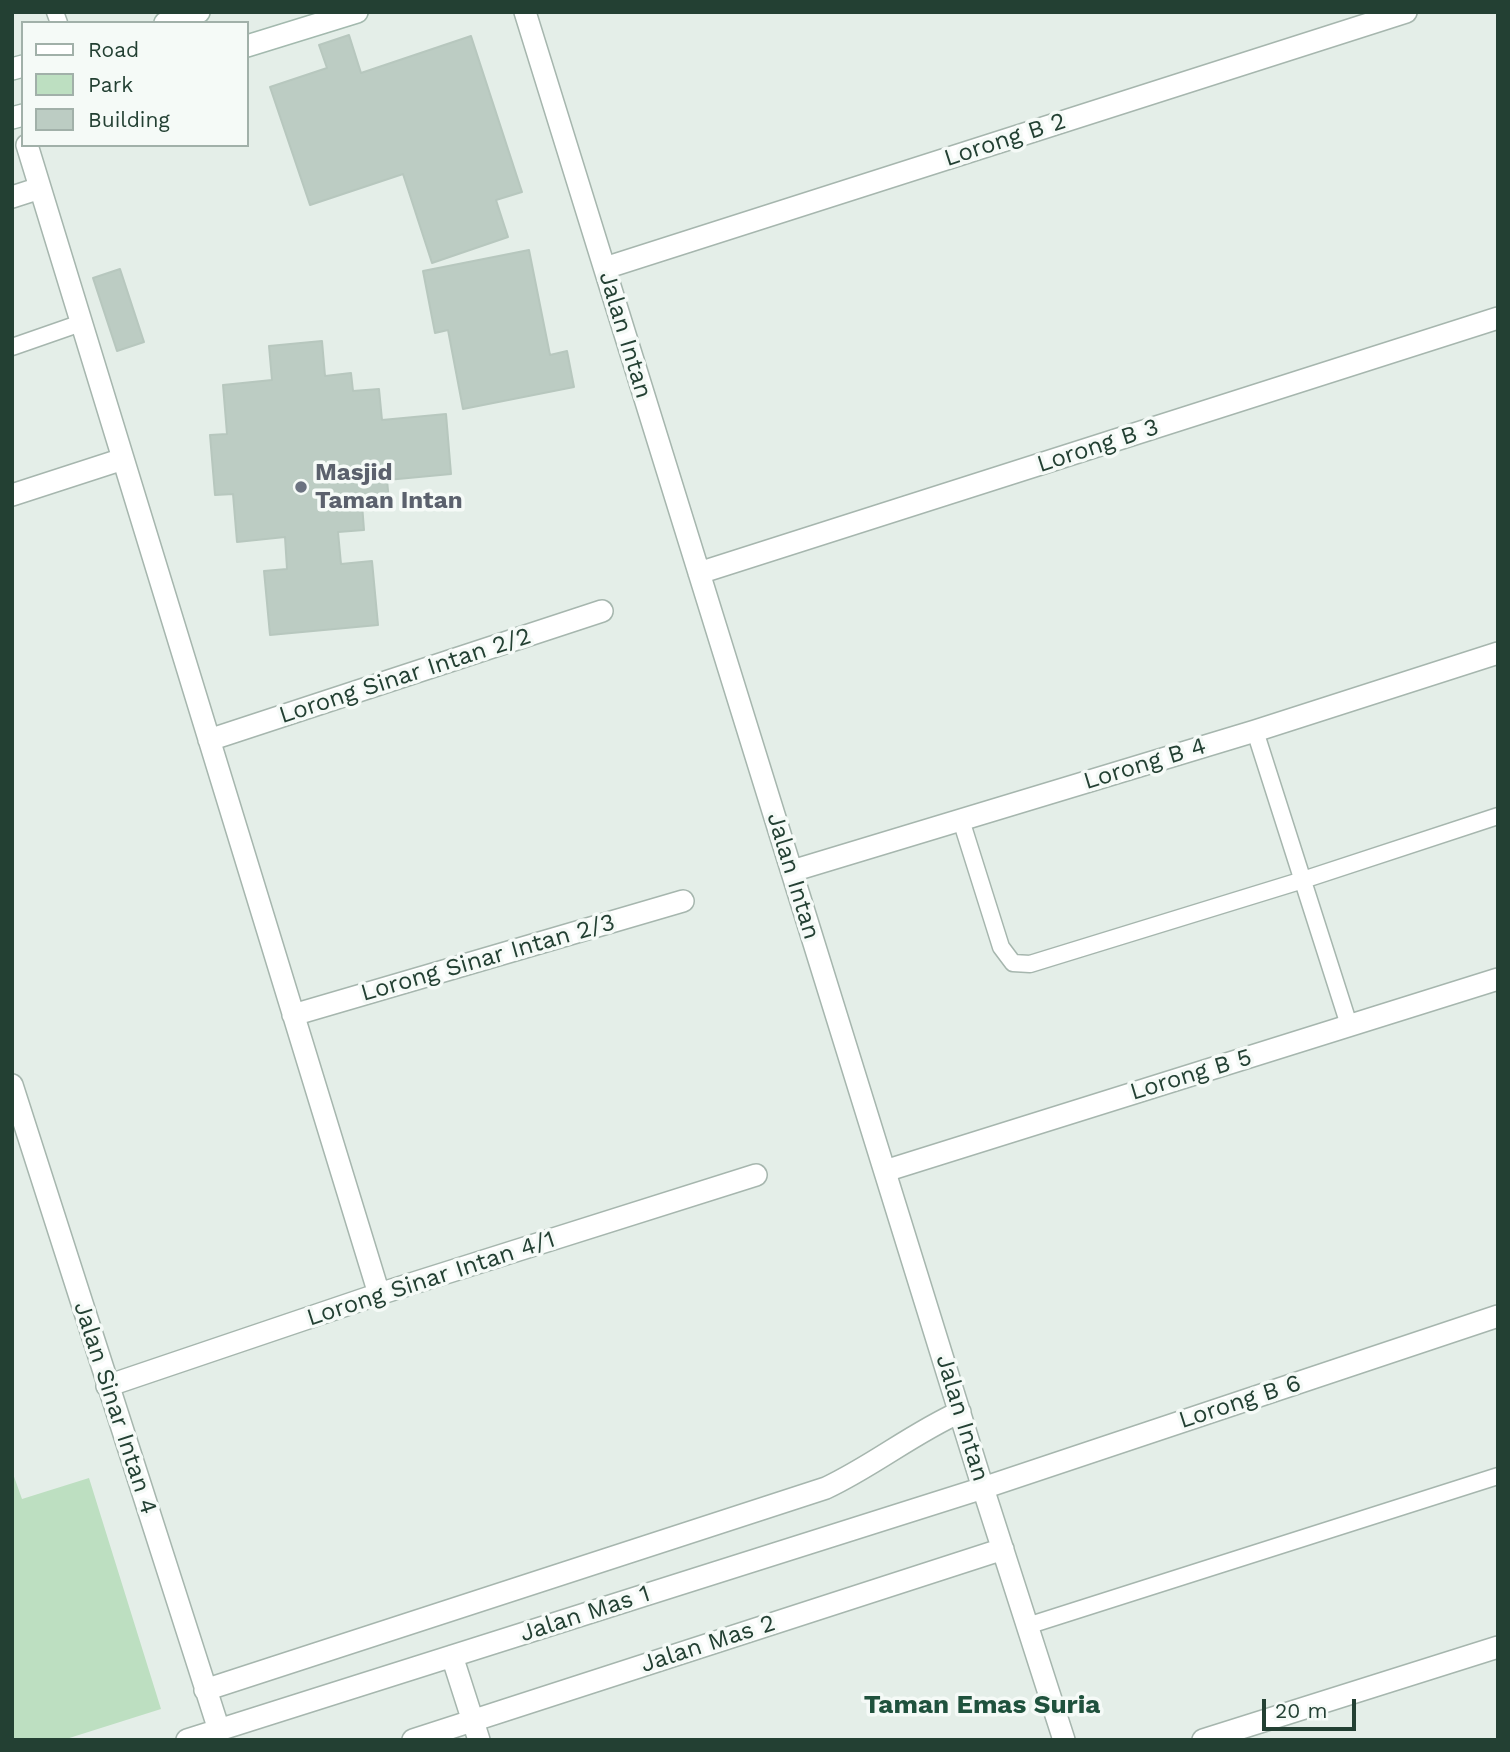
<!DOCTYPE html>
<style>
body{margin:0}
#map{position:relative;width:1510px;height:1752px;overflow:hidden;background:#e4eee8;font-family:"Work Sans",sans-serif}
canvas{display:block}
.frame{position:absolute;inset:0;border:14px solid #234033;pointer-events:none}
.legend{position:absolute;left:21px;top:21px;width:228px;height:126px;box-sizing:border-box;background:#f5faf7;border:2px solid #a1b0a9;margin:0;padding:9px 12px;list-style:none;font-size:21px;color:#234033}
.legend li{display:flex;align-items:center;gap:14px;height:35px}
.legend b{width:35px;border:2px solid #a1b0a9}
.scale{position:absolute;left:1262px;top:1699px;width:94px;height:32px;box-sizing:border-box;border:4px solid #234033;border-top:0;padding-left:9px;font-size:21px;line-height:24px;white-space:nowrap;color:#234033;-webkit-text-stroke:5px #f5faf7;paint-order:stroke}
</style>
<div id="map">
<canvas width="1510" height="1752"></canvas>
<div class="frame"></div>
<ul class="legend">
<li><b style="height:9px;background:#fff"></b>Road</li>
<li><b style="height:19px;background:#bddfc1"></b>Park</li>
<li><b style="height:19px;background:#bcccc3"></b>Building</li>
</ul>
<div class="scale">20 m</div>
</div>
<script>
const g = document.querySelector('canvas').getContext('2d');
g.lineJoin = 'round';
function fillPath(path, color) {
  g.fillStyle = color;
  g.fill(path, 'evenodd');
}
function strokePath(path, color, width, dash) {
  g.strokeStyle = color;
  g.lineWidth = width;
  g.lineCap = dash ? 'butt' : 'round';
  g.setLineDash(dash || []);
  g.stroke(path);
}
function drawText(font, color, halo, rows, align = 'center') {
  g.font = font + ' "Work Sans",sans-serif';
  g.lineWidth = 7;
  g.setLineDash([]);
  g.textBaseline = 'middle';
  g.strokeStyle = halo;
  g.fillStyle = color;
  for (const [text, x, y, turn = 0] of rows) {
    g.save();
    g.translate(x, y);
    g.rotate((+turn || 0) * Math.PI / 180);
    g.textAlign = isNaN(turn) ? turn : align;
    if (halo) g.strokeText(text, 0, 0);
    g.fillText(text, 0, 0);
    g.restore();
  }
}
const green = new Path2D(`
 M12 1471 22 1499 89 1478 161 1709 63 1740H12Z`);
const building = new Path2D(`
 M349 35 361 73 471 36 522 192 496 200 508 237 432 263 403 174 310 205 270 87 327 68 319 45Z
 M529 250 550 355 567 351 574 387 463 409 448 330 435 333 423 271Z
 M120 269 144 342 117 351 93 278Z
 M322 341 325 376 351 373 353 391 379 389 382 420 446 414 451 474 387 480 389 501 362 504 364 530 338 532 341 564 372 561 378 625 270 635 264 571 287 569 285 537 237 542 233 494 215 495 210 435 227 434 223 385 272 380 269 346Z`);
const service = new Path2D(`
 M55 12 59 23
 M12 347 81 323
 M1255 731 1349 1025
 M961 820 1001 947 1013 963 1030 964 1303 880 1498 816
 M1027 1626 1498 1476`);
const minor = new Path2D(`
 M525 12 983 1488 1064 1740
 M27 145 379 1294
 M12 197 40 188
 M605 268 1406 12
 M12 495 123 459
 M699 573 1498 318
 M209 740 602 611
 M792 871 1255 731 1498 653
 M293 1015 683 901
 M12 1085 219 1730
 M885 1171 1498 979
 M107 1386 379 1294 756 1175
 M452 1656 479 1740
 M205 1690 826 1488C873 1466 913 1433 960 1412
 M187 1740 983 1488 1498 1316
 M413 1740 1003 1549
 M1203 1740 1498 1647`);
const secondary = new Path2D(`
 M165 23 199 12
 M247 46 357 12
 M12 69 23 66
 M12 118 23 115`);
const markers = [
 [301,487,7,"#6b7280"]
];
const streetNames = [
 ["Lorong B 2",1005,140,-18],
 ["Jalan Intan",625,335,73],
 ["Lorong B 3",1098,446,-18],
 ["Lorong Sinar Intan 2/2",405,676,-18],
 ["Lorong B 4",1145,764,-17],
 ["Jalan Intan",793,876,73],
 ["Lorong Sinar Intan 2/3",488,958,-16],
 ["Lorong B 5",1191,1075,-17],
 ["Lorong Sinar Intan 4/1",431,1279,-18],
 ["Lorong B 6",1240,1402,-18],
 ["Jalan Sinar Intan 4",115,1408,72],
 ["Jalan Intan",962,1418,73],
 ["Jalan Mas 1",585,1614,-18],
 ["Jalan Mas 2",708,1644,-18]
];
const worshipNames = [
 ["Masjid",315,473],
 ["Taman Intan",315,501]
];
const neighbourhoodNames = [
 ["Taman Emas Suria",982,1705]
];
fillPath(green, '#bddfc1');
fillPath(building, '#bcccc3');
strokePath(building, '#b7c7be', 2);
strokePath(service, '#a6b6ae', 19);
strokePath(minor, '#a6b6ae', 24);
strokePath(secondary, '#a3b9ae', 24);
strokePath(service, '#fff', 16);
strokePath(minor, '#fff', 21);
strokePath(secondary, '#fff', 21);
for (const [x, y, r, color] of markers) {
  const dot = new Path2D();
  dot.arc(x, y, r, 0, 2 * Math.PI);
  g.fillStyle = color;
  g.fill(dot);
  strokePath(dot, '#f5faf7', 2.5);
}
drawText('24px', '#234033', '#f5faf7', streetNames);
drawText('bold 24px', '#5b616d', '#f5faf7', worshipNames, 'left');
drawText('bold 26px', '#1f523d', '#f5faf7', neighbourhoodNames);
</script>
